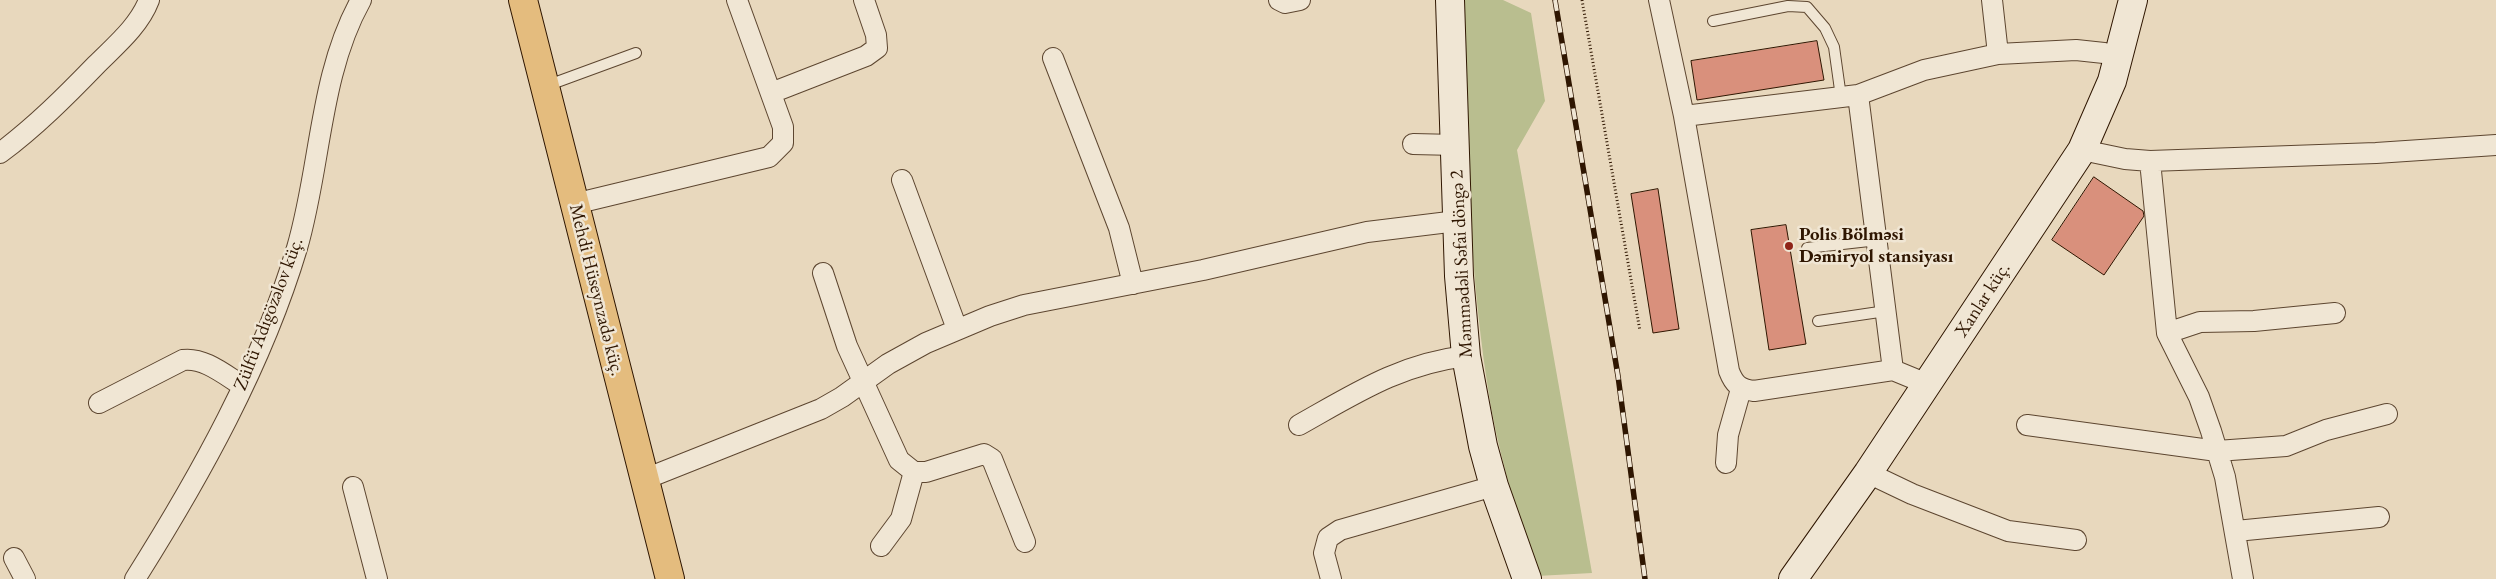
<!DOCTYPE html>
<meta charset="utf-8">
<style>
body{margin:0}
canvas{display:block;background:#e8d8bd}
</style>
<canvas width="2496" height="579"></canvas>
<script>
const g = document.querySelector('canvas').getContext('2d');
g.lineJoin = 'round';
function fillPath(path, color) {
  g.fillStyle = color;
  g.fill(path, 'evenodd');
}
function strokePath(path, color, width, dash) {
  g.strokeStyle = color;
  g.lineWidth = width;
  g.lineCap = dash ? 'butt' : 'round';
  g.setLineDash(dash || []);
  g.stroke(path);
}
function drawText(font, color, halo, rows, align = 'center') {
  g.font = font + ' "EB Garamond",serif';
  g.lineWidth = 5;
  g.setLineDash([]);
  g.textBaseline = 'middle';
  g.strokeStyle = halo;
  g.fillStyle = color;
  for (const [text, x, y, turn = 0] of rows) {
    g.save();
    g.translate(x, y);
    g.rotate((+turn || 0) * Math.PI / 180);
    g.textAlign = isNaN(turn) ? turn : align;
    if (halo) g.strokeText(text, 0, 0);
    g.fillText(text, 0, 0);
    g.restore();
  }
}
const green = new Path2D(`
 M1461 0H1503L1531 13 1545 101 1517 150 1592 573 1537 576C1517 513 1496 448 1487 382 1468 256 1466 127 1461 0Z`);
const building = new Path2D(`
 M1817 41 1824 80 1697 100 1691 61Z
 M2094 177 2143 211 2144 216 2104 275 2052 240Z
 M1658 189 1679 329 1653 333 1631 194Z
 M1786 225 1806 344 1769 350 1751 230Z`);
const path = new Path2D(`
 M1582 0 1640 331`);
const lane = new Path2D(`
 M1713 21 1788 6 1807 7 1825 28 1834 47 1841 97
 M546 86 636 53
 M1807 248 1878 240
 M1818 321 1886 311`);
const street = new Path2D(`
 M1279 0 1285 3 1300 0
 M1659 0 1684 116 1729 371C1734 384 1739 389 1754 391L1893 370 1927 384
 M1992 0 1998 54
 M1053 58 1119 228 1133 284
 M771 93 866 56 877 48 876 35 864 0
 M1858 95 1893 370
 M1684 116 1858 95 1924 70 1998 54 2076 50 2104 53 2119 59
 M1413 144 1456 145
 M2082 150 2125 159 2150 161 2376 153 2496 145
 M0 153C35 127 66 96 96 65 116 45 139 26 149 0
 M2150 161 2167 333 2199 397 2211 431 2225 477 2243 579
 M902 180 957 329
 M574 204 769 157 783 143V127L737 0
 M823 273 847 346 899 460 914 472H926L984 454 992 459 1025 542
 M2167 333 2200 322 2254 321 2335 313
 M99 403 183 360C204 357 225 375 243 386
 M1299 425C1356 393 1400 364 1466 356
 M2027 425 2217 451 2286 446 2326 430 2387 414
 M1726 463 1728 435 1741 389
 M1868 473 1912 494 2008 531 2076 540
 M645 479 821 409 842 397 888 364 926 343 990 316 1024 305 1203 270 1367 232 1457 221
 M353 487 377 579
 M2236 531 2379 517
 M881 546 901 519 914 472
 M14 558 25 579
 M135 579C200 476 262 365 297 248 321 167 319 75 361 0
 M1331 579 1324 553 1328 538 1340 530 1494 486`);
const secondary = new Path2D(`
 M1450 0 1459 276 1466 356 1483 446 1494 486 1527 579
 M1793 579 1868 473 2082 150 2112 81 2133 0`);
const primary = new Path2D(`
 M523 0 670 579`);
const rail = new Path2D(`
 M1555 0 1618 376 1645 579`);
const markers = [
 [1789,246,5,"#8f2418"]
];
const poiNames = [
 ["Polis Bölməsi",1799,235],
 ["Dəmiryol stansiyası",1799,257]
];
const streetNames = [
 ["Məmmədəli Səfai döngə 2",1462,264,-93],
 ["Mehdi Hüseynzadə küç.",596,290,76],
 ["Xanlar küç.",1983,300,-57],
 ["Zülfü Adıgözəlov küç.",269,314,-69]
];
fillPath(green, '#b9be8f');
fillPath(building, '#d9907c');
strokePath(building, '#2f1601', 1);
strokePath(lane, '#5d4630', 12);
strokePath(street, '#5d4630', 22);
strokePath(secondary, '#2f1601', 30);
strokePath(primary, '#2f1601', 30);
strokePath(path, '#2f1601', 3, [1, 2.5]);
strokePath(lane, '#f0e6d4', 10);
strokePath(street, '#f0e6d4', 20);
strokePath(secondary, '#f0e6d4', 28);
strokePath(primary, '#e4bc7e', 28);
strokePath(rail, '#2f1601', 5.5);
strokePath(rail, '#f0e6d4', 4, [11]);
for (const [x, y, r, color] of markers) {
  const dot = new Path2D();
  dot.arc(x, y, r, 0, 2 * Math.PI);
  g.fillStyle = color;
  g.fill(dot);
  strokePath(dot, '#f0e6d4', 2);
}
drawText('bold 19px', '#2f1601', '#f0e6d4', poiNames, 'left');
drawText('19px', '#2f1601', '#f0e6d4', streetNames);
</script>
